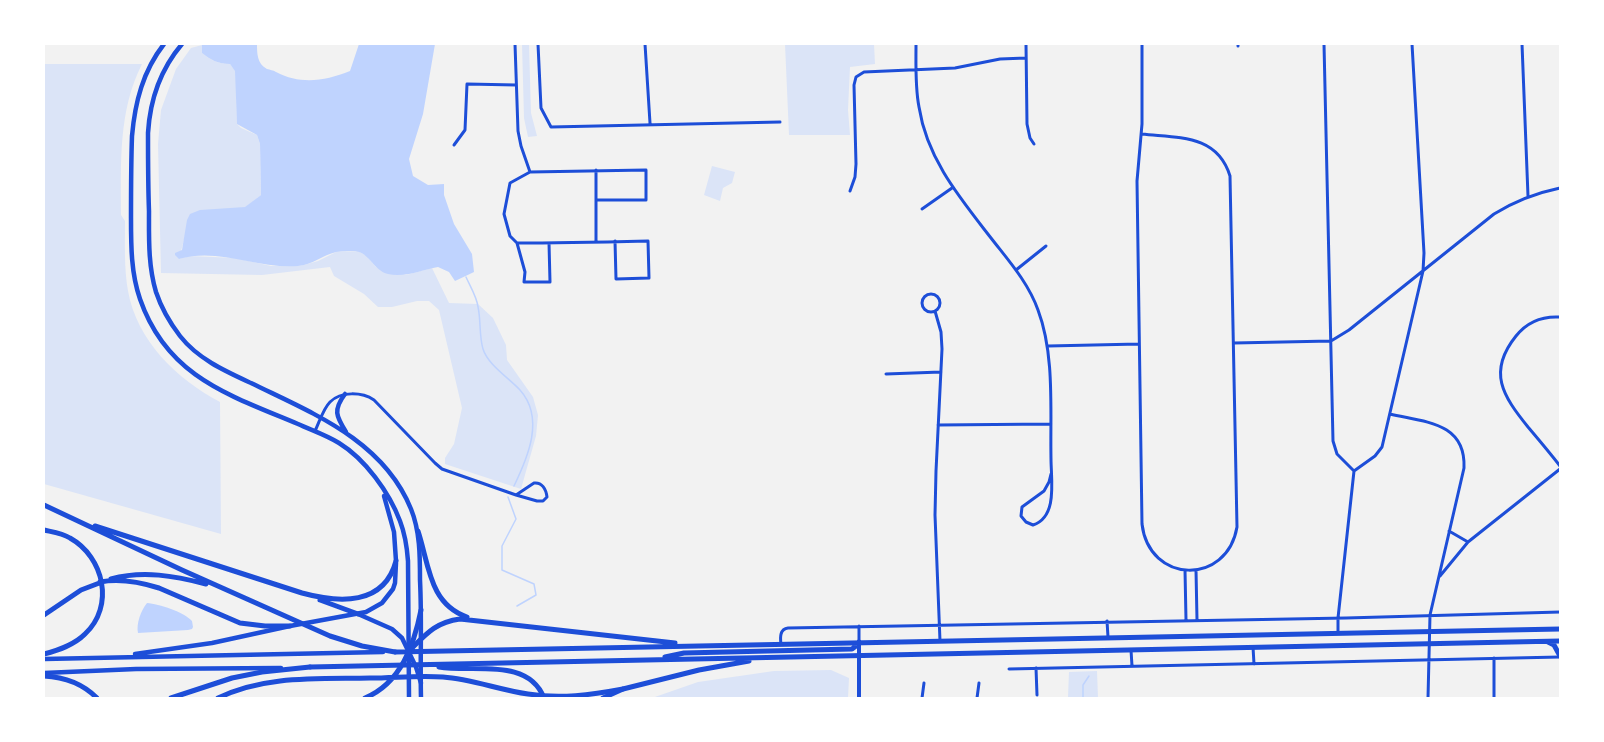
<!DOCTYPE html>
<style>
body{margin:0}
#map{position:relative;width:1604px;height:742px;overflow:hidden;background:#f2f2f2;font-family:Figtree,sans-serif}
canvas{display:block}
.frame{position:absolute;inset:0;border:45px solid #fff;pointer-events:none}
</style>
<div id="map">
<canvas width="1604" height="742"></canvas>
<div class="frame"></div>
</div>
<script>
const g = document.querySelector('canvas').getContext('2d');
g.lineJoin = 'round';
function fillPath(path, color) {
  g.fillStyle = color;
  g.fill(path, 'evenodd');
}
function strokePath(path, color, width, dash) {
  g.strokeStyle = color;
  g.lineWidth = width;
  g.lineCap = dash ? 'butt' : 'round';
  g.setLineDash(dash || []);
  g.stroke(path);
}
const green = new Path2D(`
 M522 44H529L531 113 537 136 528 137 524 118Z
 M785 44H874L875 64 850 67 848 110 850 135H789Z
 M202 45V53C211 60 218 64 230 64L236 71 237 124 241 128 257 135 260 144 261 195 246 207 236 209 185 236 179 259 190 256 236 258 271 266H300L318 261 336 252 358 251 366 255 376 267 406 275 432 268 449 303 478 304 493 318 506 345 507 360 533 397 538 415 536 436 521 489 445 464V458L454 444 462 408 439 310 429 301H417L392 307H378L364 294 334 276 330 267 262 275 161 273 158 144 161 110 176 69 191 48Z
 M44 64H142C118 111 121 164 121 215L125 221C125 244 124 268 128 291 137 341 177 379 220 402L221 534 44 484Z
 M712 166 735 172 732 183 723 188 720 201 704 195Z
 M831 670 849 678 848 698H652L698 682 774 671Z
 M1097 671 1098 698H1048L1068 697 1069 672Z`);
const water = new Path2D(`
 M205 44H257C257 53 257 64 267 69 270 70 273 70 276 72 301 85 325 81 350 71L359 44H435L423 114 409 159 413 176 428 185 444 184V195L454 224 472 254 474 272 455 281 449 272 438 267C422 270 404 278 388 274 374 271 369 252 355 251 349 251 342 251 336 252 323 255 312 265 298 266 258 269 218 247 179 259L175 255V253L182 250 187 220 190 214 200 210 245 207 261 195 260 144 257 135 237 124 235 71 230 64C218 64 211 60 202 53V45Z
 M147 603C159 604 184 612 192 621L193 627 192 629 188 630 138 633C136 624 141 610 147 603Z`);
const stream = new Path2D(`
 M466 277C470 286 477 297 478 307 481 320 479 336 483 349 488 365 509 378 520 390 545 418 528 457 514 486
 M508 497 516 519 502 546V570L534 584 536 595 517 606
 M1083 698V685L1089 676`);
const minor = new Path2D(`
 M515 44 518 131 521 146 530 172 646 170V200H596
 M538 44 541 108 551 127 780 122
 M645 44 650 123
 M916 44C916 65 915 87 919 107 927 159 960 198 991 238 1008 260 1028 282 1038 310 1055 355 1050 411 1051 459 1051 480 1058 517 1033 525L1026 522 1021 516 1022 507 1044 491 1049 482 1051 474
 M1026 44 1027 124 1030 138 1034 144
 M1238 44V46
 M1324 44 1333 441 1337 454 1354 471
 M1522 44 1528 196
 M1142 134C1178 138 1217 134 1230 176L1237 527C1227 586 1149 584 1142 524L1137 181 1142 124V44
 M454 145 465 130 467 84 516 85
 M596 170V242
 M530 172 510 183 504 214 510 236 517 243 525 272 524 282H550L549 243
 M850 191 855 177 856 164 854 85 856 77 864 72 955 68 1000 59 1026 58
 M922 209 952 188
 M517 243C561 243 605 242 648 241L649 278 616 279 615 241
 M1016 270 1046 246
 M922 303a9 9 0 1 1 18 0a9 9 0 1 1-18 0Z
 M935 311 941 332 942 349 936 471 935 515 940 641
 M1560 317C1543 316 1527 322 1516 336 1487 372 1503 396 1528 427 1539 440 1550 453 1560 466
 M1234 343 1331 341 1349 330 1494 214C1515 201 1536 193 1560 188
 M1048 346 1139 344
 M886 374 941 372
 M1390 414C1424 422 1466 422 1464 468L1430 615 1428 698
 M938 425 1051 424
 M315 431C319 423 323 409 330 402 341 391 362 392 374 400L435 463 442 469 516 495 537 501H543L547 497C546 489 542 482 534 483L516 495
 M1354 471 1375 456 1382 447 1423 271 1424 253 1412 44
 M1449 531 1468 542
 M1185 570 1186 620
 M1196 570 1197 620
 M1440 576 1468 542 1560 469
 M1107 621 1108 637
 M859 626V642
 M1338 633V618L1354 471
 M781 644C780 637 780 629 788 628L1346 618 1560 612
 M1253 647 1254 664
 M1131 650 1132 666
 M1494 658V698
 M1036 668 1037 695
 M1009 669 1560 657
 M922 698 924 683
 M977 698 979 683`);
const tertiary = new Path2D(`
 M859 698V643`);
const secondary = new Path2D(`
 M164 44C143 71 135 102 132 136 131 164 131 191 131 218 131 246 131 273 140 299 167 377 229 395 298 424 311 430 326 435 339 443 365 459 389 492 400 521 405 534 407 547 408 561L409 698
 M182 44C160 70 150 99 148 133 148 159 148 185 149 211 149 238 148 265 156 292 161 307 170 323 180 336 198 359 225 371 251 383 312 413 383 440 411 509 420 531 420 556 420 580 422 620 420 659 421 698
 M345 394C333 410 336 416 346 432
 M384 496 394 532 396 561`);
const primary = new Path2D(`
 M358 614 392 629 402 638 416 667 421 683
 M135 654 212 643 290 626 366 612 382 603 393 589 395 583 396 563
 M44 659 383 652
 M44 673 136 669 281 668`);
const trunk = new Path2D(`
 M418 531C429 564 429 604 467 617
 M1548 642 1554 645 1560 656
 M409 651C426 634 436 622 460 619L675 643
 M395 652 1560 629
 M665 657 684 653 852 649 856 646 859 642
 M310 667 1560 641
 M439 667C473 673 528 657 544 698
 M603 698 623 689 699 670 749 661`);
const motorway = new Path2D(`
 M44 505 182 570 330 636 362 646 395 652
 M95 526 302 593C339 603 384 606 396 561
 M44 530C53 532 62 533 70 538 104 557 115 606 85 634 74 645 59 650 44 654
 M111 579C143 570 175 576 206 584
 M100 582C120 578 140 582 159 588L240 623 265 626H290
 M320 600 358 614
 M44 615 81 590 102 582
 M44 676C65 677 82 683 97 698
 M171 698 232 678 262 672 310 667
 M218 698C265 675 318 679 370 678 394 678 419 675 443 677 472 679 499 690 528 694 560 699 591 695 623 689
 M365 698C401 683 414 645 421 610`);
fillPath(green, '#dbe4f7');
fillPath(water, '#bfd3fe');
strokePath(stream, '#bfd3fe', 1.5);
strokePath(minor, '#1d4ed8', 3);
strokePath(tertiary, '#1d4ed8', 4);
strokePath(secondary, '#1d4ed8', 4.5);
strokePath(primary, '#1d4ed8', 4.5);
strokePath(trunk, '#1d4ed8', 5);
strokePath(motorway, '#1d4ed8', 5);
</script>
